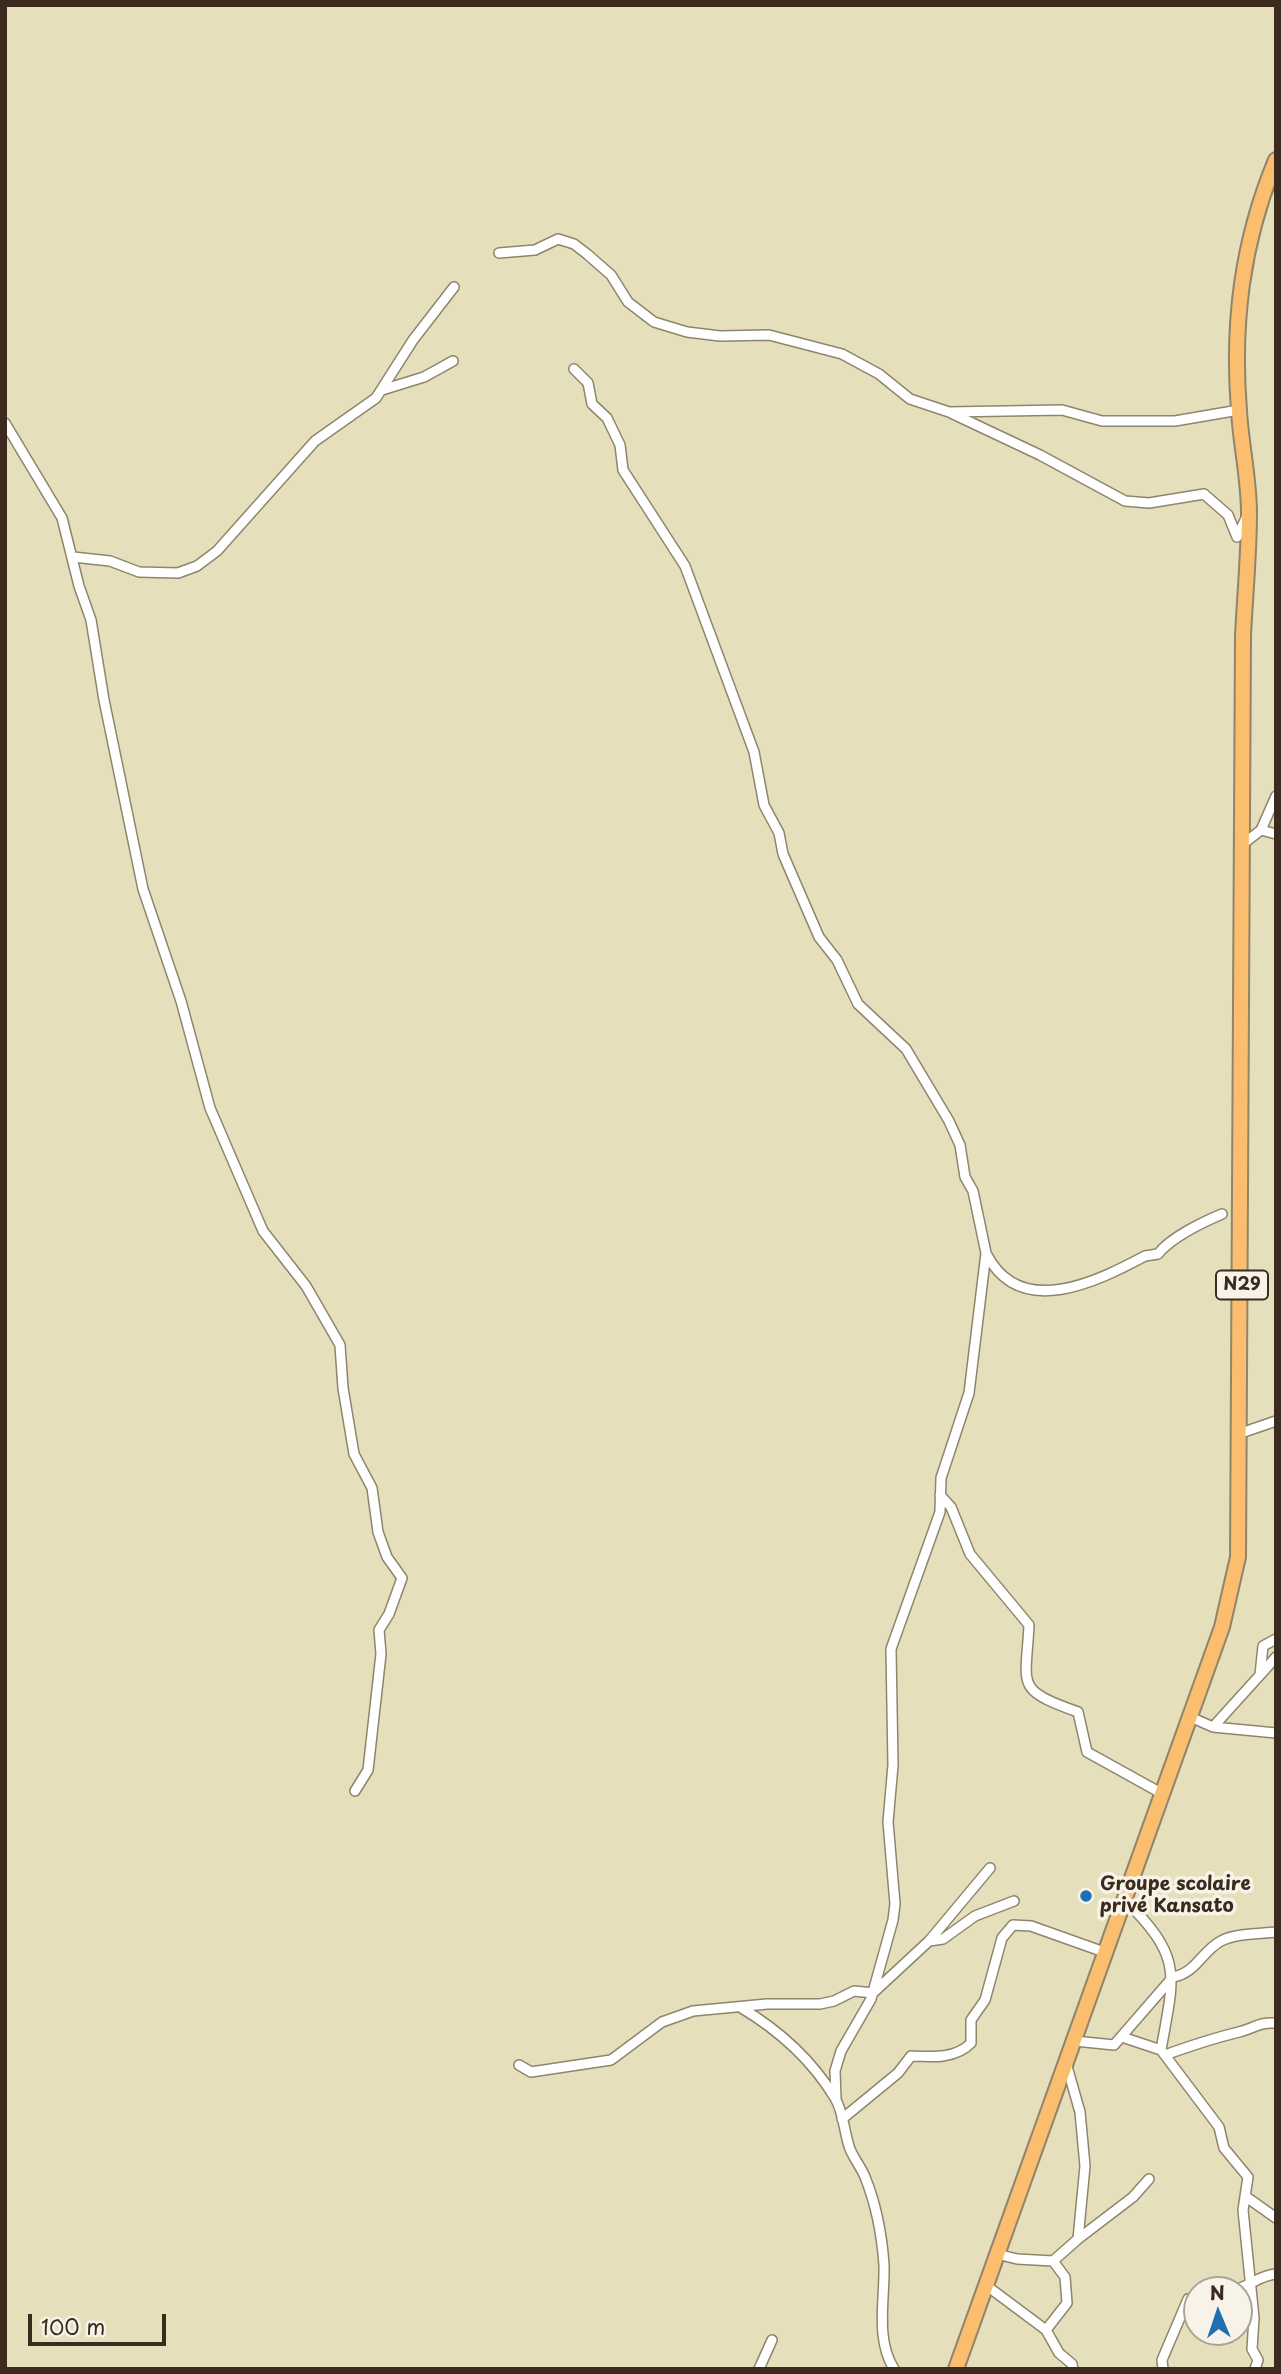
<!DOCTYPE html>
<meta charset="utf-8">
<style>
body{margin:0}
#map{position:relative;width:1281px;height:2374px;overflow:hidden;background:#e6dfbb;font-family:"Playpen Sans",sans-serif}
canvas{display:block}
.frame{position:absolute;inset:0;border:7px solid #3b2a1e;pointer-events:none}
.north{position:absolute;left:1183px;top:2276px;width:70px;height:70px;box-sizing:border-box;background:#f7f3e8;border:2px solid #aca397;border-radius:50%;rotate:358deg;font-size:19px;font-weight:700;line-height:28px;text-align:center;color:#3b2a1e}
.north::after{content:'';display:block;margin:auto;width:24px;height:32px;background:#1f6fb2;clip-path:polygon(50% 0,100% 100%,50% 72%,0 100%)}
.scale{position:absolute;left:28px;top:2314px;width:138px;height:32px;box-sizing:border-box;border:4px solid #3b2a1e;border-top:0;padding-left:9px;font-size:21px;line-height:24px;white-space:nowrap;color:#3b2a1e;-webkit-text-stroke:5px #f7f3e8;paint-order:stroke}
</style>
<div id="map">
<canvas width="1281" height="2374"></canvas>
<div class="frame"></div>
<div class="north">N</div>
<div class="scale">100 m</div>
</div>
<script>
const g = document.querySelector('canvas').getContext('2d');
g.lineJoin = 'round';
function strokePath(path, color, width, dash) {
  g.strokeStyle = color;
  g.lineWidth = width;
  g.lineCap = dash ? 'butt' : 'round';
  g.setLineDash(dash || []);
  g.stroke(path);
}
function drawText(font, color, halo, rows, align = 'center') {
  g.font = font + ' "Playpen Sans",sans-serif';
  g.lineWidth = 7;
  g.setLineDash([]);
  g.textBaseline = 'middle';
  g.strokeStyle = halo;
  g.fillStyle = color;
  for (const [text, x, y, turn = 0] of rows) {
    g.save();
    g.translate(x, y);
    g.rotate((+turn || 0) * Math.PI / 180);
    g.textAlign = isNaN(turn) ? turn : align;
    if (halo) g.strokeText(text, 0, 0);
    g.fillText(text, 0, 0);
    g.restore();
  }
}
const street = new Path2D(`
 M499 253 535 250 558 239 574 244 587 254 611 275 628 302 654 322 687 332 720 336 769 335 842 354 879 374 910 399 949 412 1062 410 1102 421H1175L1239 410
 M574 369 588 383 592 404 607 418 620 445 623 470 685 566 754 752 764 805 779 833 783 854 819 937 837 960 858 1004 906 1049 949 1121 960 1145 965 1177 973 1191 986 1253 969 1393 941 1478 940 1512 891 1649 893 1765 888 1822 895 1904 893 1920 871 1999 841 2051 835 2071 836 2099
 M382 390 424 377 453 361
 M951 413 1040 455 1125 501 1149 503 1204 494 1228 515 1237 537 1247 516
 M5 423 62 518 79 586 91 620 104 700 143 889 181 1001 210 1108 263 1231 306 1286 340 1345 343 1388 354 1454 372 1488 378 1532 387 1557 402 1578 389 1614 379 1630 381 1654 368 1770 355 1791
 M73 557 110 561 139 572 178 573 197 566 217 551 315 441 376 398 413 340 454 287
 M1276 796 1261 830 1276 834
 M1243 844 1261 830
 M987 1255C1021 1320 1098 1281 1145 1256L1158 1254C1170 1238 1203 1222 1222 1214
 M1241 1433 1276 1421
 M940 1495 951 1507 970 1554 1029 1625C1026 1687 1014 1689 1078 1712L1087 1752 1161 1793
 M1261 1674 1276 1657
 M1188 1716 1213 1727 1276 1733
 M1213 1727 1260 1675 1263 1646 1276 1639
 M1126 1901C1184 1959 1174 1975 1161 2050L1219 2127 1224 2148 1248 2177 1243 2210 1254 2318 1252 2349 1258 2360 1255 2369
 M929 1941 943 1939 975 1916 1014 1901
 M874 1992 929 1941 990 1868
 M740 2007C777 2029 812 2060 835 2098 844 2113 844 2133 850 2149 854 2159 861 2167 865 2177 876 2204 882 2236 884 2265 885 2299 875 2339 894 2369
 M1122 2037 1161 2050
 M1075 2041 1114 2045 1173 1977C1196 1973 1202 1951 1221 1941 1236 1933 1259 1934 1276 1932
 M1165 2055C1190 2046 1214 2038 1239 2032 1255 2028 1258 2022 1276 2023
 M1066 2063 1080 2112 1085 2166 1078 2239 1053 2261 1065 2277 1067 2303 1046 2330 1059 2353 1072 2364 1073 2369
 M519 2065 531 2072 611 2060 662 2022 693 2011 767 2004H820L834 2001 854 1991 873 1993
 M842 2119 898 2073 911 2056C931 2057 956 2059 971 2043V2020L985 2000 1002 1938 1013 1925 1031 1926 1104 1952
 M1245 2196 1276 2218
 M1078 2239 1133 2197 1149 2179
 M997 2254 1017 2259 1053 2261
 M987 2286 1046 2330
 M1234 2290C1250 2286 1260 2275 1276 2274
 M759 2369 772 2340
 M1163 2369 1162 2360 1188 2299 1197 2298`);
const primary = new Path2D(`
 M956 2369 1222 1627 1238 1557 1243 636C1245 595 1249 553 1249 513 1249 479 1241 445 1239 411 1232 323 1242 242 1276 160`);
const markers = [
 [1086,1896,7,"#1f6fb2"]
];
const shields = [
 [1242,1285,52]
];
const shieldNames = [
 ["N29",1242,1285]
];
const poiNames = [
 ["Groupe scolaire",1100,1885],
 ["privé Kansato",1100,1907]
];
strokePath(street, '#90846c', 12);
strokePath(primary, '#90846c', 18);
strokePath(street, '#fff', 9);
strokePath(primary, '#fabe6e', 14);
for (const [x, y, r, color] of markers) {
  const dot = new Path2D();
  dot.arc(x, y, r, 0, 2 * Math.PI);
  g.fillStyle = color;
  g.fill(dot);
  strokePath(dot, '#f7f3e8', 2.5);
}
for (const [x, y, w] of shields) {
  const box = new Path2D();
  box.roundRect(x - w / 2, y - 14.5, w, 29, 5);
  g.fillStyle = '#f7f3e8';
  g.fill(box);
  strokePath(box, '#3b2a1e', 2);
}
drawText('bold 18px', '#3b2a1e', null, shieldNames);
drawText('bold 19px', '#3b2a1e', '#f7f3e8', poiNames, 'left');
</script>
